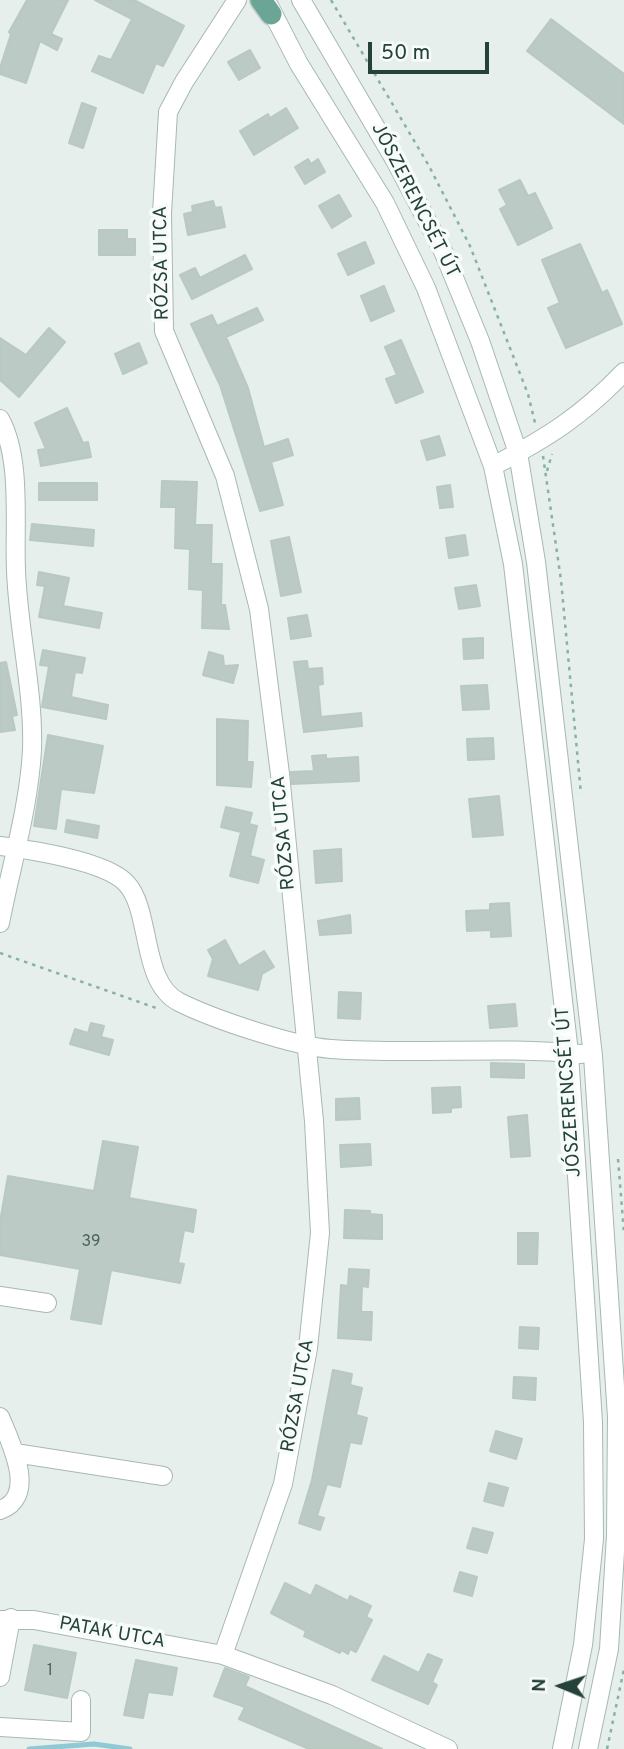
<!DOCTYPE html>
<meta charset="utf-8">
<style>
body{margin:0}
#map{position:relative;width:624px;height:1749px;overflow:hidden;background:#e6efeb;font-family:Overpass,sans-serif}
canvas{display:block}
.north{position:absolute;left:526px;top:1651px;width:70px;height:70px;-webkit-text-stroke:5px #f7fbf9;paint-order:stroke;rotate:272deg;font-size:19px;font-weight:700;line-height:28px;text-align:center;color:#24423a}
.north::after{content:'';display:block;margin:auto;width:24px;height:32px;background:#24423a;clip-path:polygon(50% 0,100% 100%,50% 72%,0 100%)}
.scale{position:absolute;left:368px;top:42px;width:121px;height:32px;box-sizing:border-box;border:4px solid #24423a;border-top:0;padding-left:9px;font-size:21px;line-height:24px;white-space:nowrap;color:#24423a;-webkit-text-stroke:5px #f7fbf9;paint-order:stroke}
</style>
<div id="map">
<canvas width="624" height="1749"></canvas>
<div class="north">N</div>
<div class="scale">50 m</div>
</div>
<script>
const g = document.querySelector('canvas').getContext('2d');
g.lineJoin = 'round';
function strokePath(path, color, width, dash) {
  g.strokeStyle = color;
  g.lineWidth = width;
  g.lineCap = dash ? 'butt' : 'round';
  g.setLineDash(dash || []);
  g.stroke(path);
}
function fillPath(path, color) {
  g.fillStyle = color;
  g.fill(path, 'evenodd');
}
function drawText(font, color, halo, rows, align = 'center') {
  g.font = font + ' Overpass,sans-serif';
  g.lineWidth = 7;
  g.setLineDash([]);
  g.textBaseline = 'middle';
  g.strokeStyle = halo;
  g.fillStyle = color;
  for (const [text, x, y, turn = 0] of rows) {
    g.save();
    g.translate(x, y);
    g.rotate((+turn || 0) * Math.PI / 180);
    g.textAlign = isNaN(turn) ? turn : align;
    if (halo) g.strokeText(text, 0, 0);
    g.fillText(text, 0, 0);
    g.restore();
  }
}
const stream = new Path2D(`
 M29 1749 94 1744 130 1749`);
const building = new Path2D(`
 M27 0H68L51 34 62 39 57 50 40 41 26 83 0 74V68L11 34 9 32Z
 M95 0H134L184 26 163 66 156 63 143 93 92 71 99 56 111 60 132 19Z
 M551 19 624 74V124L527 51Z
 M250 50 260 68 239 80 228 62Z
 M82 103 96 108 83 148 69 143Z
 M286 108 298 128 254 155 240 131 268 114 270 118Z
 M308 159 311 164 318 159 325 172 305 184 295 167Z
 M520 180 528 196 535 193 552 228 518 245 500 209 507 205 499 190Z
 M339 195 351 216 332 228 319 206Z
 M213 201 215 208 221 207 225 227 188 235 184 214 193 212 192 206Z
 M99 230H127V239H135V255H99Z
 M365 242 374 263 348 275 338 254Z
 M580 244 602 293 607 290 622 324 566 348 548 308 560 303 542 260Z
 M245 255 252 269 192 299 180 275 195 268 200 278Z
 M384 286 394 311 371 321 361 296Z
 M257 308 263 320 226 337 248 388 264 447 288 439 293 455 271 462 283 505 260 511 220 385 191 324 212 315 217 326Z
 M49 328 65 342 19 397 0 380V338L26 355Z
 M401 340 423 392 396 403 386 379 397 375 385 347Z
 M139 343 147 363 123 374 115 354Z
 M67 408 83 443 88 442 91 457 41 466 38 450 46 449 35 423Z
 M439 436 445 455 427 460 421 441Z
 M162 481 197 482 195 525H212L211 564H222L221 605H225L229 629 202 628 203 590 189 589 190 549 175 548 176 507H161Z
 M39 483H97V500H39Z
 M450 485 453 507 440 508 437 487Z
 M32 524 94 530 93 546 30 540Z
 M465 535 468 555 449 558 446 538Z
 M289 537 301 592 281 596 271 541Z
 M39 572 69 578 63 606 102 613 99 628 39 617 45 586 37 585Z
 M476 585 480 606 459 609 455 588Z
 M307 615 311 636 291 639 288 618Z
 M483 638V658L464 659 463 639Z
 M43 650 85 658 82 673 75 672 71 697 108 705 106 719 42 707 49 666 40 665Z
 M209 652 223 656 224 666 238 665 233 683 203 675Z
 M307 661 308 669 322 668 323 684 318 685 321 717 361 713 362 726 304 732 294 662Z
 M6 662 17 715 12 716 15 730 0 732V663Z
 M487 685 489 709 463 710 461 686Z
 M217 719 248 721 247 762H253L251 787 217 785Z
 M48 735 103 746 94 793 61 789 56 829 34 826Z
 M493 738 494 759 468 760 467 739Z
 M326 755V759L358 757 359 781 292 784 291 772 314 771 312 756Z
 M499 796 503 835 473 837 469 799Z
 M226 807 252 813 249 824 257 826 250 856 264 860 258 883 230 876 241 832 221 827Z
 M67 820 99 826 97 838 65 832Z
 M341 849 342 881 316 883 314 851Z
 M509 903 511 936 491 937V930L467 931 466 911 490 910V904Z
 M350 915 351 933 320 935 318 921Z
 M225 940 239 966 264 951 274 967 262 974 258 990 208 976 213 959 208 950Z
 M339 992 361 993 360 1019 338 1018Z
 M515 1004 517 1026 490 1028 488 1006Z
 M91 1023 104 1026 101 1037 113 1040 109 1055 70 1044 75 1029 88 1033Z
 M491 1063 524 1064V1078L491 1077Z
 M460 1087 461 1107 451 1108V1112L433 1113 432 1088Z
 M359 1098 360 1119 336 1120V1099Z
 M527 1115 530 1156 511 1157 508 1117Z
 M103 1141 138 1147 129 1198 196 1210 193 1232 184 1230 178 1263 184 1264 180 1283 111 1270 101 1324 71 1319 80 1269 0 1255V1222L8 1176 94 1191Z
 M370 1144 371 1165 341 1167 340 1145Z
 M345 1210 370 1211V1214L382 1215V1239L344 1238Z
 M518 1233H538L537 1264H518Z
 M349 1269 369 1270 368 1287 362 1286 361 1312H372L371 1340 338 1338 341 1285 348 1286Z
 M520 1327 539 1328 538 1349 519 1348Z
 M333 1370 352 1374 350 1385 362 1388 356 1415 367 1418 361 1444 350 1442 340 1487 327 1484 317 1516 324 1518 320 1530 299 1523 312 1480Z
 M514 1377 536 1378 535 1400 513 1398Z
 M496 1431 522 1439 516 1459 490 1451Z
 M489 1483 508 1488 503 1506 484 1501Z
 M473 1528 493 1533 487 1553 467 1548Z
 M460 1572 477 1577 472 1596 454 1591Z
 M285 1583 311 1596 316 1585 348 1601 350 1596 371 1606 366 1617 372 1620 356 1652 350 1649 348 1654 341 1650 340 1653 304 1636 306 1631 271 1613Z
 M34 1645 76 1653 67 1698 25 1690Z
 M428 1654 442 1660 432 1682 437 1685 428 1704 372 1680 384 1656 419 1673Z
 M136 1660 177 1668 172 1695 148 1692 143 1718 124 1715Z
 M225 1668 249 1677 245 1686 382 1749H309L239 1719 245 1707 214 1696Z`);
const path = new Path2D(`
 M331 0 429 166 470 246 528 394 535 423
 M543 456 561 580 581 794
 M547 471 552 454
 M0 953 159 1009
 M618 1159 624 1233
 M607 1749 624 1669`);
const minor = new Path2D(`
 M301 0 396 162 443 251 480 341 518 453 536 562 593 1056 617 1417 616 1535 609 1649 588 1749
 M267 2 299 64 385 203 426 288 493 466 513 564 569 1053 593 1422 594 1539 583 1645 562 1749
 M0 419C22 459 14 524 16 570 18 630 34 690 32 750 29 807 11 866 0 923
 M493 466C547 438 582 416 624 372
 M0 846C31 850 105 861 126 883 152 910 140 982 179 1002 213 1019 293 1046 331 1049 414 1055 498 1046 581 1054
 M0 1296 47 1303
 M0 1417C11 1443 38 1497 0 1510
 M15 1453 163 1476
 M0 1620H34L223 1655 332 1695 448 1749
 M223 1655 283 1484 308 1348 320 1233 314 1121 280 774 259 609 225 476 164 331 162 213 168 112 184 82 237 0
 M0 1677 11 1618
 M0 1727 81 1732V1700`);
const major = new Path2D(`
 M261 0 271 14`);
const numberNames = [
 ["39",91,1243],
 ["1",50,1672]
];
const streetNames = [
 ["JÓSZERENCSÉT ÚT",414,201,63],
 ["RÓZSA UTCA",163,263,-91],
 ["RÓZSA UTCA",285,833,-95],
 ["JÓSZERENCSÉT ÚT",570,1092,-94],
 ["RÓZSA UTCA",299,1396,-80],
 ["PATAK UTCA",112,1634,10]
];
strokePath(stream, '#8ec9d4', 5);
fillPath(building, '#bbcac4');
strokePath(building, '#b8c9c2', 2);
strokePath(minor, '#a8b8b2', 20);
strokePath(major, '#c2cac8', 24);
strokePath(path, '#86b3a5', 2.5, [3.5, 5]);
strokePath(minor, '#fff', 18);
strokePath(major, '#6aa596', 21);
drawText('16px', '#4a645c', null, numberNames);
drawText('19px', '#24423a', '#f7fbf9', streetNames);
</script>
